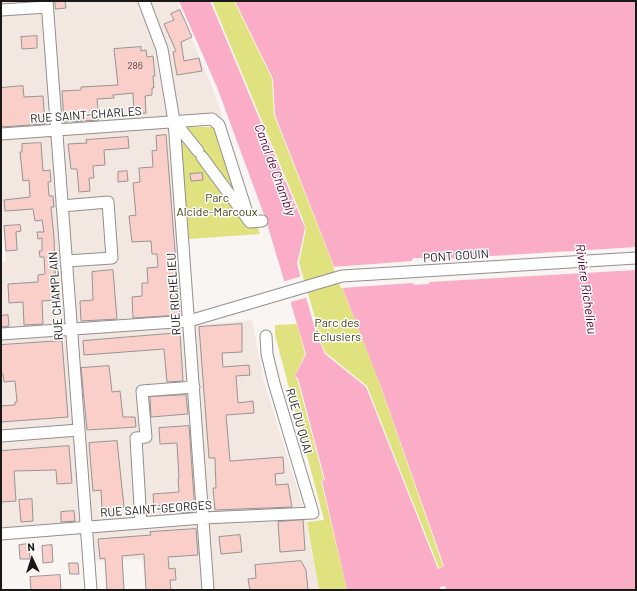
<!DOCTYPE html>
<meta charset="utf-8">
<style>
body{margin:0}
#map{position:relative;width:637px;height:591px;overflow:hidden;background:#f9f5f3;font-family:Barlow,sans-serif}
canvas{display:block}
.frame{position:absolute;inset:0;border:2px solid #191817;pointer-events:none}
.north{position:absolute;left:12px;top:539px;width:40px;height:40px;-webkit-text-stroke:3px #fff;paint-order:stroke;rotate:356deg;font-size:11px;font-weight:700;line-height:16px;text-align:center;color:#191817}
.north::after{content:'';display:block;margin:auto;width:14px;height:18px;background:#191817;clip-path:polygon(50% 0,100% 100%,50% 72%,0 100%)}
</style>
<div id="map">
<canvas width="637" height="591"></canvas>
<div class="frame"></div>
<div class="north">N</div>
</div>
<script>
const g = document.querySelector('canvas').getContext('2d');
g.lineJoin = 'round';
function fillPath(path, color) {
  g.fillStyle = color;
  g.fill(path, 'evenodd');
}
function strokePath(path, color, width, dash) {
  g.strokeStyle = color;
  g.lineWidth = width;
  g.lineCap = dash ? 'butt' : 'round';
  g.setLineDash(dash || []);
  g.stroke(path);
}
function drawText(font, color, halo, rows, align = 'center') {
  g.font = font + ' Barlow,sans-serif';
  g.lineWidth = 3;
  g.setLineDash([]);
  g.textBaseline = 'middle';
  g.strokeStyle = halo;
  g.fillStyle = color;
  for (const [text, x, y, turn = 0] of rows) {
    g.save();
    g.translate(x, y);
    g.rotate((+turn || 0) * Math.PI / 180);
    g.textAlign = isNaN(turn) ? turn : align;
    if (halo) g.strokeText(text, 0, 0);
    g.fillText(text, 0, 0);
    g.restore();
  }
}
const built = new Path2D(`
 M1 1H176L212 87 223 118 174 121 189 320 196 325 252 320 264 382 304 510 319 590H146L142 559 89 561 86 527 1 534V262H6L1 197Z`);
const green = new Path2D(`
 M212 1H234L272 79 274 115 377 376 443 566 439 568 367 386 325 352 317 332 316 321 299 263 306 229 302 217Z
 M179 127H218L223 132 260 234 189 239Z
 M297 324 305 354 295 376 297 379 324 480 321 481 347 590H319L307 522 324 520 275 335V325Z`);
const water = new Path2D(`
 M179 1H210L305 228 297 264 316 333 325 354 366 387 438 569 444 566 380 384 275 115 273 79 235 1H636V590H446L445 586 440 587 441 590H347L322 481 325 480 298 378 295 376 306 354 266 220 217 87Z`);
const pier = new Path2D(`
 M636 247V270L429 282V284L414 285 413 283 341 288 333 267 412 261 413 258H427L428 260Z
 M302 276 308 297 288 303 282 282Z`);
const building = new Path2D(`
 M55 1H65L66 8 56 9Z
 M180 10 192 37 181 42 184 61 199 58 202 71 177 75 173 52 176 51 164 24 174 20 171 14Z
 M37 36V48L22 49 21 37Z
 M141 47V51L146 50 147 57 153 56 155 76H153L154 88H152V95L145 96 146 113 134 114 133 93 113 95 114 98 97 99 99 120 64 122 62 91 81 90V87L118 85 114 49Z
 M23 86 24 97 43 96 45 124 1 127V88Z
 M166 135 180 315 133 318 132 297 142 296V283H148L147 268 158 267 157 254H152L151 241 132 242 129 216 136 215 133 183 140 182 139 168 153 167 152 151 157 150 156 136Z
 M128 137 129 148 104 150 105 165 93 166 94 178H89L90 191 79 192 77 169H71L68 144 87 143 86 140Z
 M41 143 43 171 50 170 51 182H48L49 196H53L54 207H51L54 237 56 300 42 301 43 324 24 325 23 302 9 303 8 284 38 282V275L45 274 44 257H40L39 251H42V238L38 239 37 232H44L42 220 35 221 33 209 5 211 4 200 30 197 29 180 23 181 20 152H22V144Z
 M127 171 128 181 118 182V172Z
 M202 173 203 180 191 181 190 174Z
 M20 225 21 231 16 232 17 250 6 251 4 226Z
 M113 270 117 319 81 321 80 301 93 300 92 272Z
 M8 315 9 326 1 327V316Z
 M242 324V352L222 353 223 367 249 365 250 375 236 376 238 403 253 401 254 413 226 415 230 461 283 457 284 473 275 474 276 485 288 484 292 507 215 510 213 488H216L215 458H209L199 327Z
 M180 333 183 381 167 382 164 349 84 355 83 341Z
 M62 341 68 417 1 422V406L15 405V402H17L15 381 4 382 3 374H1V345Z
 M109 366 112 392 120 391 123 417H135L136 427 87 430 81 368Z
 M186 395 188 414 151 417 150 397Z
 M189 426 195 512 180 513V504L154 506 153 494 179 492 178 479H179L177 443 160 444 159 428Z
 M117 441 124 507 115 508V511H109V508L102 509 101 490 93 491 89 443Z
 M69 446 72 483 57 484 56 470 14 471 16 501 1 502V451Z
 M32 499 33 521 21 522 19 500Z
 M74 511 75 521 61 522V512Z
 M303 520 305 550 280 552 278 522Z
 M196 529 198 555 168 557 169 569 175 568 176 580H170L171 590H146L144 554 122 556 124 590H107L105 558 100 559 98 539 151 535 150 532Z
 M240 535 242 552 221 554 219 537Z
 M29 544 30 559H20L19 545Z
 M52 545 53 562 43 563 42 546Z
 M301 561 306 570 308 590H250L248 579 256 578 255 565Z
 M69 563H78L79 574H70Z
 M60 575 61 590H31L30 577Z`);
const minor = new Path2D(`
 M47 1 91 590
 M144 1 162 49 174 121 208 590
 M1 10 47 7
 M174 121 198 151
 M1 134 212 119 219 125 250 222
 M202 157 250 222 262 221
 M62 206 108 202 112 258 66 261
 M1 334 189 321 342 276 636 258
 M1 436 79 430
 M141 523 136 438 146 437 142 391 194 387
 M1 534 203 518 313 513 274 383 267 354 266 336`);
const numberNames = [
 ["286",135,66]
];
const streetNames = [
 ["RUE SAINT-CHARLES",86,115,-4],
 ["PONT GOUIN",456,256,-4],
 ["RUE RICHELIEU",174,294,-94],
 ["RUE CHAMPLAIN",56,296,-94],
 ["RUE DU QUAI",299,421,74],
 ["RUE SAINT-GEORGES",156,509,-4]
];
const parkNames = [
 ["Parc",217,198],
 ["Alcide-Marcoux",217,212],
 ["Parc des",337,323],
 ["Éclusiers",337,337]
];
const waterNames = [
 ["Canal de Chambly",275,170,70],
 ["Rivière Richelieu",586,289,82]
];
fillPath(built, '#f2e8e1');
fillPath(green, '#e0e280');
fillPath(water, '#fbacc7');
fillPath(pier, '#f9f5f3');
fillPath(building, '#facfca');
strokePath(building, '#989494', 1);
strokePath(minor, '#928f8d', 13);
strokePath(minor, '#fff', 11);
drawText('10px', '#514644', null, numberNames);
drawText('12px', '#191817', '#fff', streetNames);
drawText('12px', '#3f3f15', '#fff', parkNames);
drawText('italic 13px', '#5b0330', '#fff', waterNames);
</script>
